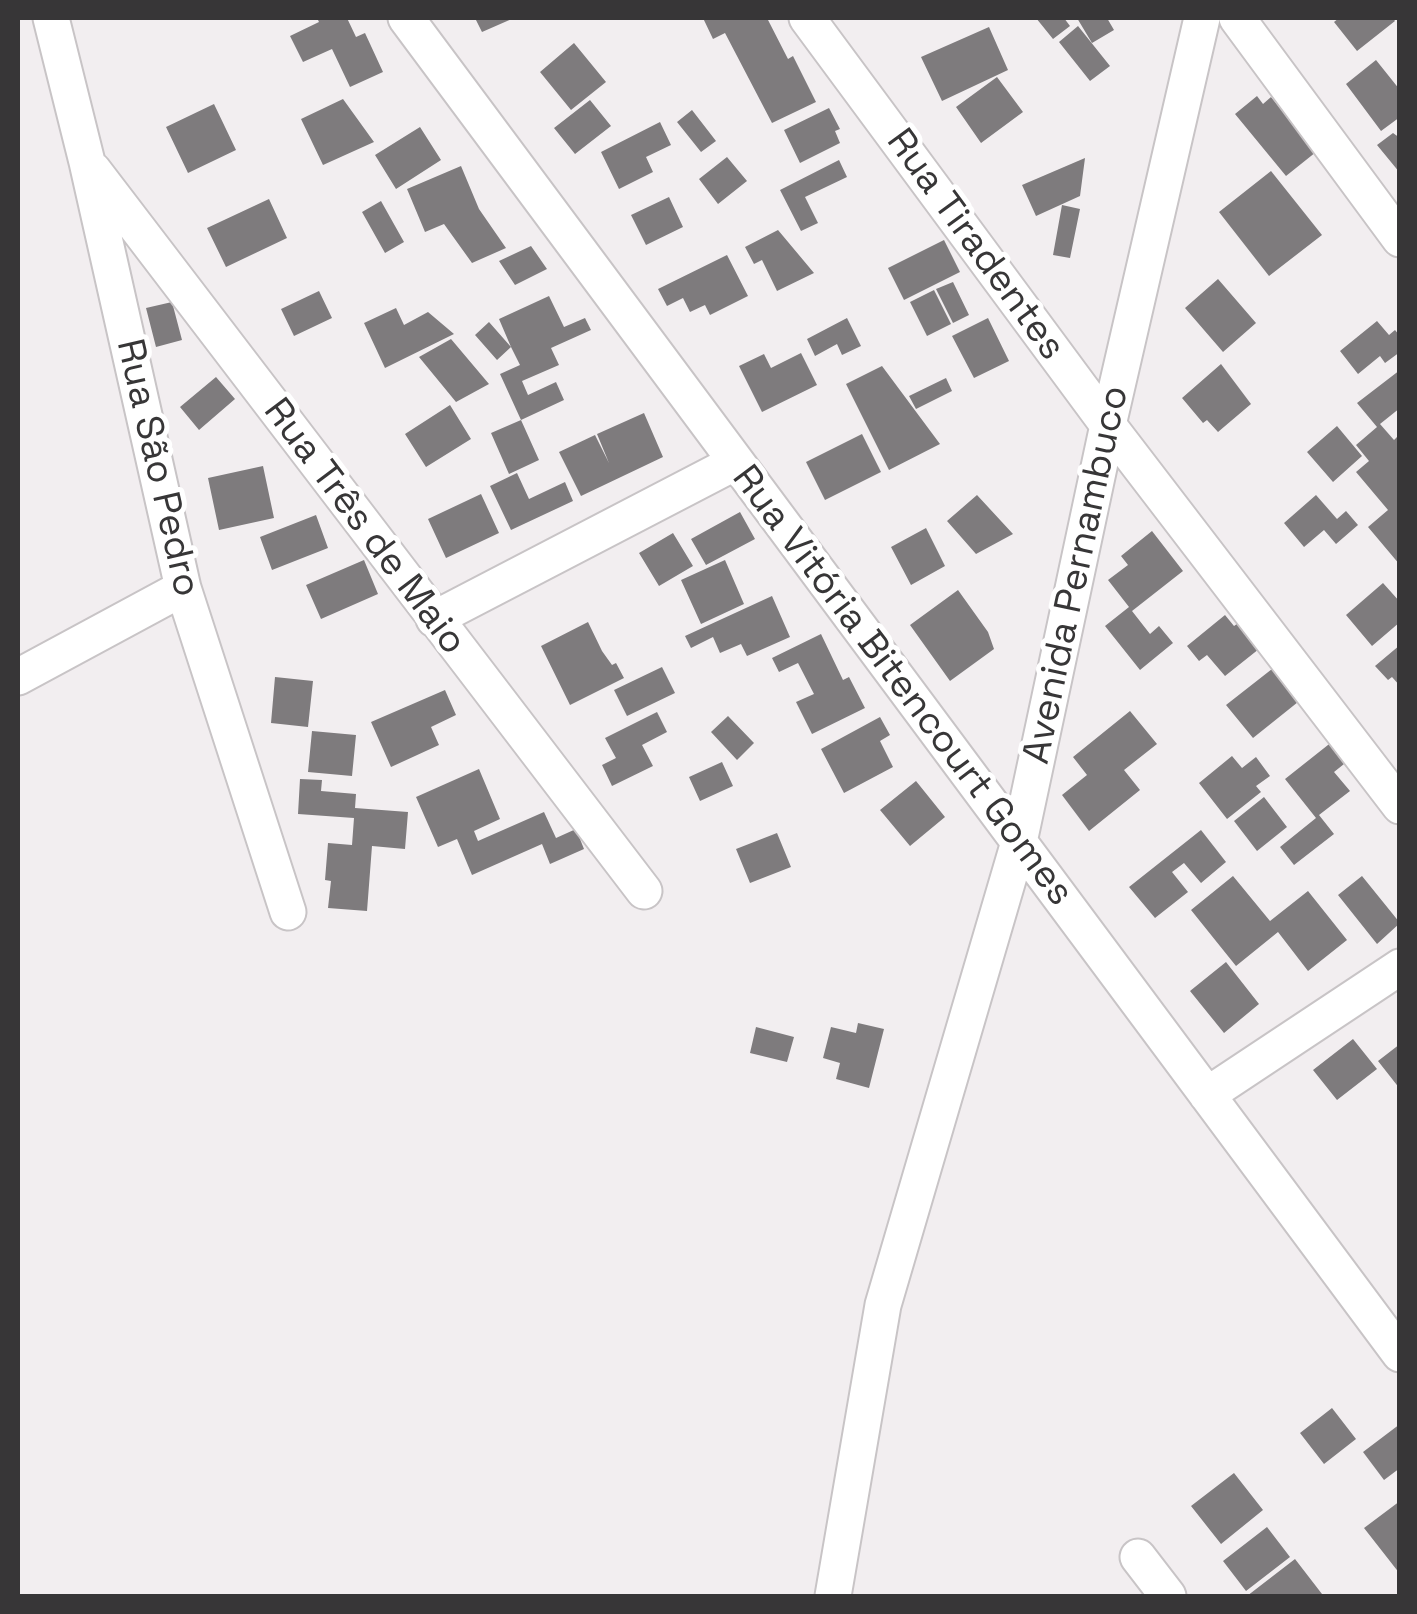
<!DOCTYPE html>
<meta charset="utf-8">
<style>
body{margin:0}
#map{position:relative;width:1417px;height:1614px;overflow:hidden;background:#f2eef0;font-family:"Space Grotesk",sans-serif}
canvas{display:block}
.frame{position:absolute;inset:0;border:20px solid #373637;pointer-events:none}
</style>
<div id="map">
<canvas width="1417" height="1614"></canvas>
<div class="frame"></div>
</div>
<script>
const g = document.querySelector('canvas').getContext('2d');
g.lineJoin = 'round';
function fillPath(path, color) {
  g.fillStyle = color;
  g.fill(path, 'evenodd');
}
function strokePath(path, color, width, dash) {
  g.strokeStyle = color;
  g.lineWidth = width;
  g.lineCap = dash ? 'butt' : 'round';
  g.setLineDash(dash || []);
  g.stroke(path);
}
function drawText(font, color, halo, rows, align = 'center') {
  g.font = font + ' "Space Grotesk",sans-serif';
  g.lineWidth = 10;
  g.setLineDash([]);
  g.textBaseline = 'middle';
  g.strokeStyle = halo;
  g.fillStyle = color;
  for (const [text, x, y, turn = 0] of rows) {
    g.save();
    g.translate(x, y);
    g.rotate((+turn || 0) * Math.PI / 180);
    g.textAlign = isNaN(turn) ? turn : align;
    if (halo) g.strokeText(text, 0, 0);
    g.fillText(text, 0, 0);
    g.restore();
  }
}
const building = new Path2D(`
 M317 18H347L356 37 365 33 383 72 350 87 332 49 303 62 290 36 319 22Z
 M475 18H514L482 32Z
 M703 18H767L788 59 793 56 816 102 772 123 725 33 713 39Z
 M1036 18H1064L1070 26 1053 39Z
 M1077 18H1107L1114 30 1092 43Z
 M1339 18H1393L1395 21 1357 51 1334 22Z
 M1078 26 1110 66 1090 81 1059 42Z
 M989 27 1008 70 942 101 921 57Z
 M574 43 606 82 571 110 540 72Z
 M1376 60 1400 90V117L1381 131 1346 84Z
 M997 77 1023 112 981 143 956 107Z
 M1257 96 1263 104 1271 97 1316 152 1286 176 1235 114Z
 M343 99 374 142 323 165 301 119Z
 M590 100 611 126 575 154 554 128Z
 M214 104 236 150 188 173 166 127Z
 M829 108 840 129 835 131 840 143 800 163 784 130Z
 M692 110 716 141 701 152 677 122Z
 M660 122 671 145 646 157 653 172 619 189 601 152Z
 M420 127 441 160 396 189 375 155Z
 M1393 133 1400 138V173L1377 145Z
 M727 157 747 181 718 204 699 179Z
 M1085 158 1080 196 1036 216 1022 185Z
 M839 160 847 177 805 197 818 223 801 231 780 190Z
 M461 166 479 209 506 248 472 263 444 224 425 232 407 189Z
 M1271 171 1322 235 1269 276 1219 212Z
 M669 197 683 227 646 245 631 215Z
 M269 199 287 238 226 267 207 228Z
 M381 201 404 242 385 253 362 212Z
 M1062 205 1080 209 1070 258 1053 255Z
 M778 230 814 273 777 291 762 260 754 264 745 247Z
 M944 240 960 272 904 300 888 268Z
 M531 246 547 269 515 285 499 261Z
 M727 255 748 296 710 315 705 305 690 312 683 298 667 306 658 289Z
 M1218 279 1256 323 1223 352 1185 308Z
 M953 282 969 315 953 323 936 289Z
 M934 290 951 324 927 336 910 302Z
 M319 291 332 318 294 336 281 309Z
 M549 296 564 327 585 318 591 330 551 348 559 365 522 381 528 395 556 382 564 400 521 420 500 374 520 365 511 347 497 360 475 335 489 322 511 347 499 319Z
 M172 302 182 340 156 347 146 308Z
 M396 308 404 325 428 312 454 334 385 368 364 323Z
 M847 318 861 346 842 355 837 344 815 356 807 339Z
 M988 318 1009 361 974 378 952 336Z
 M1377 321 1389 335 1395 330 1400 336V352L1385 363 1380 356 1358 374 1340 351Z
 M451 339 489 384 456 402 419 357Z
 M801 353 817 385 762 412 739 366 764 354 771 368Z
 M1221 364 1251 404 1218 432 1207 420 1203 423 1182 398Z
 M882 366 940 444 889 470 846 384Z
 M1400 370V408L1380 424 1394 440 1397 437 1400 440V565L1368 527 1388 510 1356 472 1369 461 1356 445 1377 427 1357 403Z
 M216 377 235 399 199 430 180 407Z
 M946 378 952 391 916 409 909 396Z
 M450 405 471 439 426 467 405 434Z
 M644 413 663 457 581 496 559 452 595 435 609 463 597 434Z
 M521 420 539 460 509 474 491 433Z
 M1337 426 1362 456 1333 482 1307 452Z
 M862 434 881 472 825 500 806 462Z
 M263 466 274 518 219 530 208 478Z
 M517 473 529 499 565 482 573 501 511 530 490 486Z
 M481 494 499 533 446 558 428 519Z
 M977 495 1013 534 976 554 947 521Z
 M1316 495 1337 519 1346 511 1358 525 1336 544 1324 530 1304 547 1284 523Z
 M740 512 755 539 706 565 691 539Z
 M316 515 328 548 272 570 260 537Z
 M926 528 945 566 911 585 891 547Z
 M1152 531 1183 571 1132 611 1150 634 1159 626 1173 643 1140 670 1105 626 1129 607 1108 580 1128 565 1121 556Z
 M673 533 693 566 659 586 639 553Z
 M364 560 378 594 321 619 306 585Z
 M725 560 744 604 701 624 681 580Z
 M1383 583 1400 602V622L1372 646 1346 615Z
 M958 590 988 632 994 649 950 681 910 625Z
 M772 596 790 637 747 656 741 644 720 653 713 637 691 648 685 636Z
 M1225 615 1234 626 1244 619 1264 645 1225 676 1207 655 1199 661 1187 646Z
 M588 622 602 651 612 665 616 663 624 678 570 705 541 646Z
 M821 634 843 680 849 677 865 708 812 734 796 702 814 694 798 663 779 672 772 658Z
 M1400 645V686L1392 677 1388 680 1375 666Z
 M662 667 675 693 627 716 614 690Z
 M1272 669 1298 702 1253 738 1226 705Z
 M275 677 313 681 308 727 271 723Z
 M445 690 456 715 431 727 439 745 391 767 371 722Z
 M1130 711 1157 744 1124 770 1140 790 1089 831 1062 795 1087 775 1073 757Z
 M657 712 667 732 642 745 653 766 612 786 602 765 616 758 605 738Z
 M728 716 754 743 737 760 711 732Z
 M880 717 890 735 880 741 893 767 844 793 821 749Z
 M312 731 356 735 352 776 308 772Z
 M1333 741 1349 760 1334 772 1350 791 1319 815 1334 834 1294 865 1280 847 1316 818 1285 779Z
 M1232 756 1242 768 1256 757 1270 776 1256 786 1261 792 1227 819 1199 783Z
 M722 762 733 786 700 801 689 777Z
 M479 769 500 819 474 831 478 841 544 812 556 838 576 829 584 849 550 864 542 844 472 875 457 839 438 847 416 797Z
 M300 779 322 780 321 791 356 794 355 808 408 812 405 849 372 846 367 911 328 908 331 881 325 880 328 843 352 845 354 818 298 814Z
 M916 781 945 817 910 846 880 810Z
 M1264 797 1287 827 1257 851 1234 821Z
 M1201 830 1226 862 1201 883 1184 863 1172 872 1188 892 1155 918 1129 887Z
 M777 833 791 867 750 883 736 849Z
 M1233 876 1270 921 1308 891 1347 940 1308 971 1278 932 1236 966 1191 910Z
 M1362 876 1400 923 1377 944 1338 895Z
 M1226 962 1259 1004 1224 1033 1190 991Z
 M858 1023 884 1029 869 1088 836 1079 840 1063 823 1058 831 1027 856 1033Z
 M756 1027 794 1037 787 1062 750 1053Z
 M1353 1039 1377 1069 1337 1100 1313 1070Z
 M1400 1044V1089L1378 1061Z
 M1332 1408 1356 1439 1324 1464 1300 1433Z
 M1400 1424V1468L1384 1480 1363 1452Z
 M1234 1473 1263 1510 1221 1544 1191 1506Z
 M1400 1501V1574L1364 1528Z
 M1267 1527 1290 1557 1246 1591 1223 1561Z
 M1295 1559 1322 1594 1247 1596Z`);
const street = new Path2D(`
 M51 18 87 162 183 588 288 912
 M406 18 1400 1354
 M807 18 1108 425 1400 806
 M1237 18 1400 239
 M93 170 644 891
 M434 619 734 463
 M18 677 183 588
 M1207 1095 1400 967
 M1138 1557 1168 1596
 M833 1596 883 1305 1019 842 1108 425 1202 18`);
const streetNames = [
 ["Rua Tiradentes",975,245,54],
 ["Rua São Pedro",157,468,77],
 ["Rua Três de Maio",364,527,53],
 ["Avenida Pernambuco",1077,575,-78],
 ["Rua Vitória Bitencourt Gomes",902,686,53]
];
fillPath(building, '#7e7b7d');
strokePath(street, '#c8c4c6', 39);
strokePath(street, '#fff', 35);
drawText('38px', '#373637', '#fff', streetNames);
</script>
